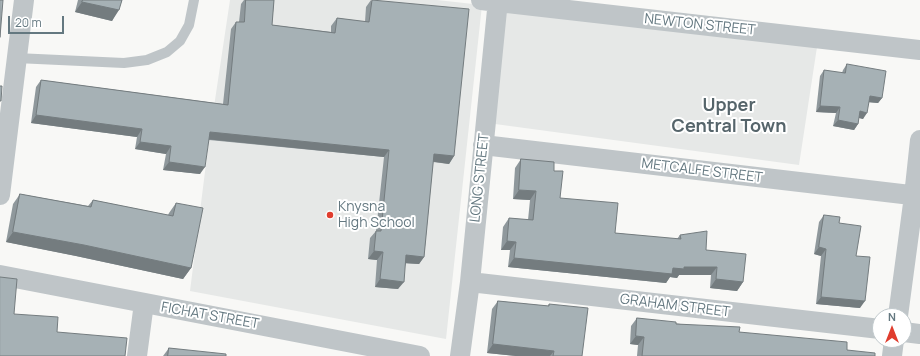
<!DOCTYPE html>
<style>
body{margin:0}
#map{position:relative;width:920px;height:356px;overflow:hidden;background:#f8f8f6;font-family:Manrope,sans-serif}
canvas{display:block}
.north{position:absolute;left:872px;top:308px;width:40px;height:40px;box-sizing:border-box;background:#fff;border:1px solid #c1c9cc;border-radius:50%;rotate:0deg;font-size:11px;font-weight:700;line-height:16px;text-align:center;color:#647880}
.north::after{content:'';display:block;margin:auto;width:14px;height:18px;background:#e03d2e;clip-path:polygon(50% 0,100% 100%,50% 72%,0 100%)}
.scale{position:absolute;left:8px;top:16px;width:56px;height:18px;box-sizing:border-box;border:2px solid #647880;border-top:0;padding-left:5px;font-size:12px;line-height:14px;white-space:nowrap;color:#647880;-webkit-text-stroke:3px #fff;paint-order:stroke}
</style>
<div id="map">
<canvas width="920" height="356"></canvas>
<div class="north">N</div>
<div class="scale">20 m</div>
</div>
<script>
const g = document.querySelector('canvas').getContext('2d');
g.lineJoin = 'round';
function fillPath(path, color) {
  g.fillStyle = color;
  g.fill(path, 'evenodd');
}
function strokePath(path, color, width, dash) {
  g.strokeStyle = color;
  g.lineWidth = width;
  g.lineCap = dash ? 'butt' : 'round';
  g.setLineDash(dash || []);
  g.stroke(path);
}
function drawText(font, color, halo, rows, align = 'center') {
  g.font = font + ' Manrope,sans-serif';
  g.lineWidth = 4;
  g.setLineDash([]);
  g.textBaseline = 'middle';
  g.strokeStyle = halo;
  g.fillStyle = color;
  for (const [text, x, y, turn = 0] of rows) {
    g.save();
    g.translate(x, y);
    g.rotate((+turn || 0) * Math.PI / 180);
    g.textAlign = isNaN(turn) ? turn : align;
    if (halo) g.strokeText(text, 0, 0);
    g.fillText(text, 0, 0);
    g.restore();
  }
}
const built = new Path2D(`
 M230 0H437L482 5 446 339 190 291 209 140Z
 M506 10 817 47 799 165 495 124Z`);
const lane = new Path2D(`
 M16 58 124 63 147 60 167 52 180 41 189 25 194 0`);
const street = new Path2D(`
 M481 0 920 50
 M483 145 920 196
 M0 195 24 0
 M0 275 420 356
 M470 282 880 329
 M898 316 914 196 920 140
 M904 332 920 334
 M137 356 144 303
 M460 356 470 282 498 0
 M892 356 894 340`);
const wall = new Path2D(`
 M78 0H122L112 21 75 12Z
 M244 0H274L272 25 331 32V26L337 18 365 22 366 7 371 0 454 156 449 164 433 162 424 257 419 264 406 263 398 289 375 287 377 260 368 259 370 238 376 231 384 157 209 140 200 174 163 170 166 154 135 149 137 137 31 123 36 87 41 80 223 104 231 29 236 22H239L241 4Z
 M847 64 882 98 878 103 869 102 863 119 859 118 858 124 854 130 833 126 836 113 816 112 820 76 824 70 842 73 843 70Z
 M521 159 554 171 560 198 615 233 677 239 680 235 706 250 743 282 737 291 710 288 711 275H679L677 278 670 277 666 283 508 267 510 250H501L503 227 509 218 528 220 530 200 513 199 515 168Z
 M20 194 88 206 93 200 168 215 169 213 176 203 191 268 183 279 76 256 6 242 13 204Z
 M824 215 839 223 856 256 860 308 816 304 821 256 814 254 819 222Z
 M498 301 548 306 549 304 582 356H516L487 353 492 309Z
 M637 318 739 332 847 350 875 356H637L638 345 630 344 631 326Z
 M169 348 226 356H163Z`);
const shadedWall = new Path2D(`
 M82 2 119 10 112 21 75 12Z
 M870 96 882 98 878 103 866 102Z
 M820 106 840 107 836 113 816 112Z
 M860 111 867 113 863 119 856 117Z
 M36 115 142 129 137 137 31 123Z
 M838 120 858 124 854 130 833 126Z
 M210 132 389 150 384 157 205 139Z
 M140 142 171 146 166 154 135 149Z
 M434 154 454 156 449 164 429 161Z
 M169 162 205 167 200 174 163 170Z
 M519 190 536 191 530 200 513 199Z
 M13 232 84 245 191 268 183 279 76 256 6 242Z
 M507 241 516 242 510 250H501Z
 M819 247 826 249 821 256 814 254Z
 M374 251 383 252 377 260 368 259Z
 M406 255 424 257 419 264 401 263Z
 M514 258 673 268 684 267H717L711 275H679L677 278 670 277 666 283 508 267Z
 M380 279 404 282 398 289 375 287Z
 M716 279 743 282 737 291 710 288Z
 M821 297 865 301 860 308 816 304Z
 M636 336 644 337 638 345 630 344Z
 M493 344 554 351 550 356H516L487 353Z`);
const building = new Path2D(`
 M0 0H3L0 37Z
 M83 0H122L119 10 82 2Z
 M246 0H274L272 25 335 33 337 18 369 22 372 0 469 9 454 156 434 154 424 257 406 255 404 282 380 279 383 252 374 251 376 231H381L389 150 210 132 205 167 169 162 171 146 140 142 142 129 36 115 41 80 228 105 236 22H244Z
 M847 64 886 71 882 98 870 96 867 113 860 111 858 124 838 120 840 107 820 106 824 70 845 73Z
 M0 86H2L1 101H0Z
 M521 159 554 162V171H563L560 198 618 203 615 233 681 239 680 235 707 231 706 250 746 254 743 282 716 279 717 267H684V269L673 268 672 274 514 258 516 242 507 241 509 218 533 220 536 191 519 190Z
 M20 194 91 207 93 200 173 216 176 203 203 208 191 268 84 245 13 232Z
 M824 215 840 217 839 223 861 226 856 256 870 257 865 301 821 297 826 249 819 247Z
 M0 277 17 279 14 314 58 317 57 332 127 338 125 356H0Z
 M498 301 549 306V304L588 308 582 356H553L554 351 493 344Z
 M637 318 676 322V324L740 327 739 332 847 342V350L875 353V356H642L644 337 636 336Z
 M169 348 226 354V356H168Z`);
const markers = [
 [330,215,4,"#e03d2e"]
];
const streetNames = [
 ["NEWTON STREET",700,25,6],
 ["METCALFE STREET",702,171,7],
 ["LONG STREET",480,178,-84],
 ["GRAHAM STREET",675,306,7],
 ["FICHAT STREET",210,316,10]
];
const poiNames = [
 ["Knysna",338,207],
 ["High School",338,223]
];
const districtNames = [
 ["Upper",729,106],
 ["Central Town",729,127]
];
fillPath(built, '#e6e8e7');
strokePath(lane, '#bfc5c8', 10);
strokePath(street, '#bfc5c8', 20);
fillPath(wall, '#8f989c');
fillPath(shadedWall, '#747c7f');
fillPath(building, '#a6b1b5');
strokePath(building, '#747c7f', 1);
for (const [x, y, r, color] of markers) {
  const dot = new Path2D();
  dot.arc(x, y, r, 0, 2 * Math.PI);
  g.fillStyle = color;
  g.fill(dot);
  strokePath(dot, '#fff', 1.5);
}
drawText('14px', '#647880', '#fff', streetNames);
drawText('14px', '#647880', '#fff', poiNames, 'left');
drawText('bold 18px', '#56656b', '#fff', districtNames);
</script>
